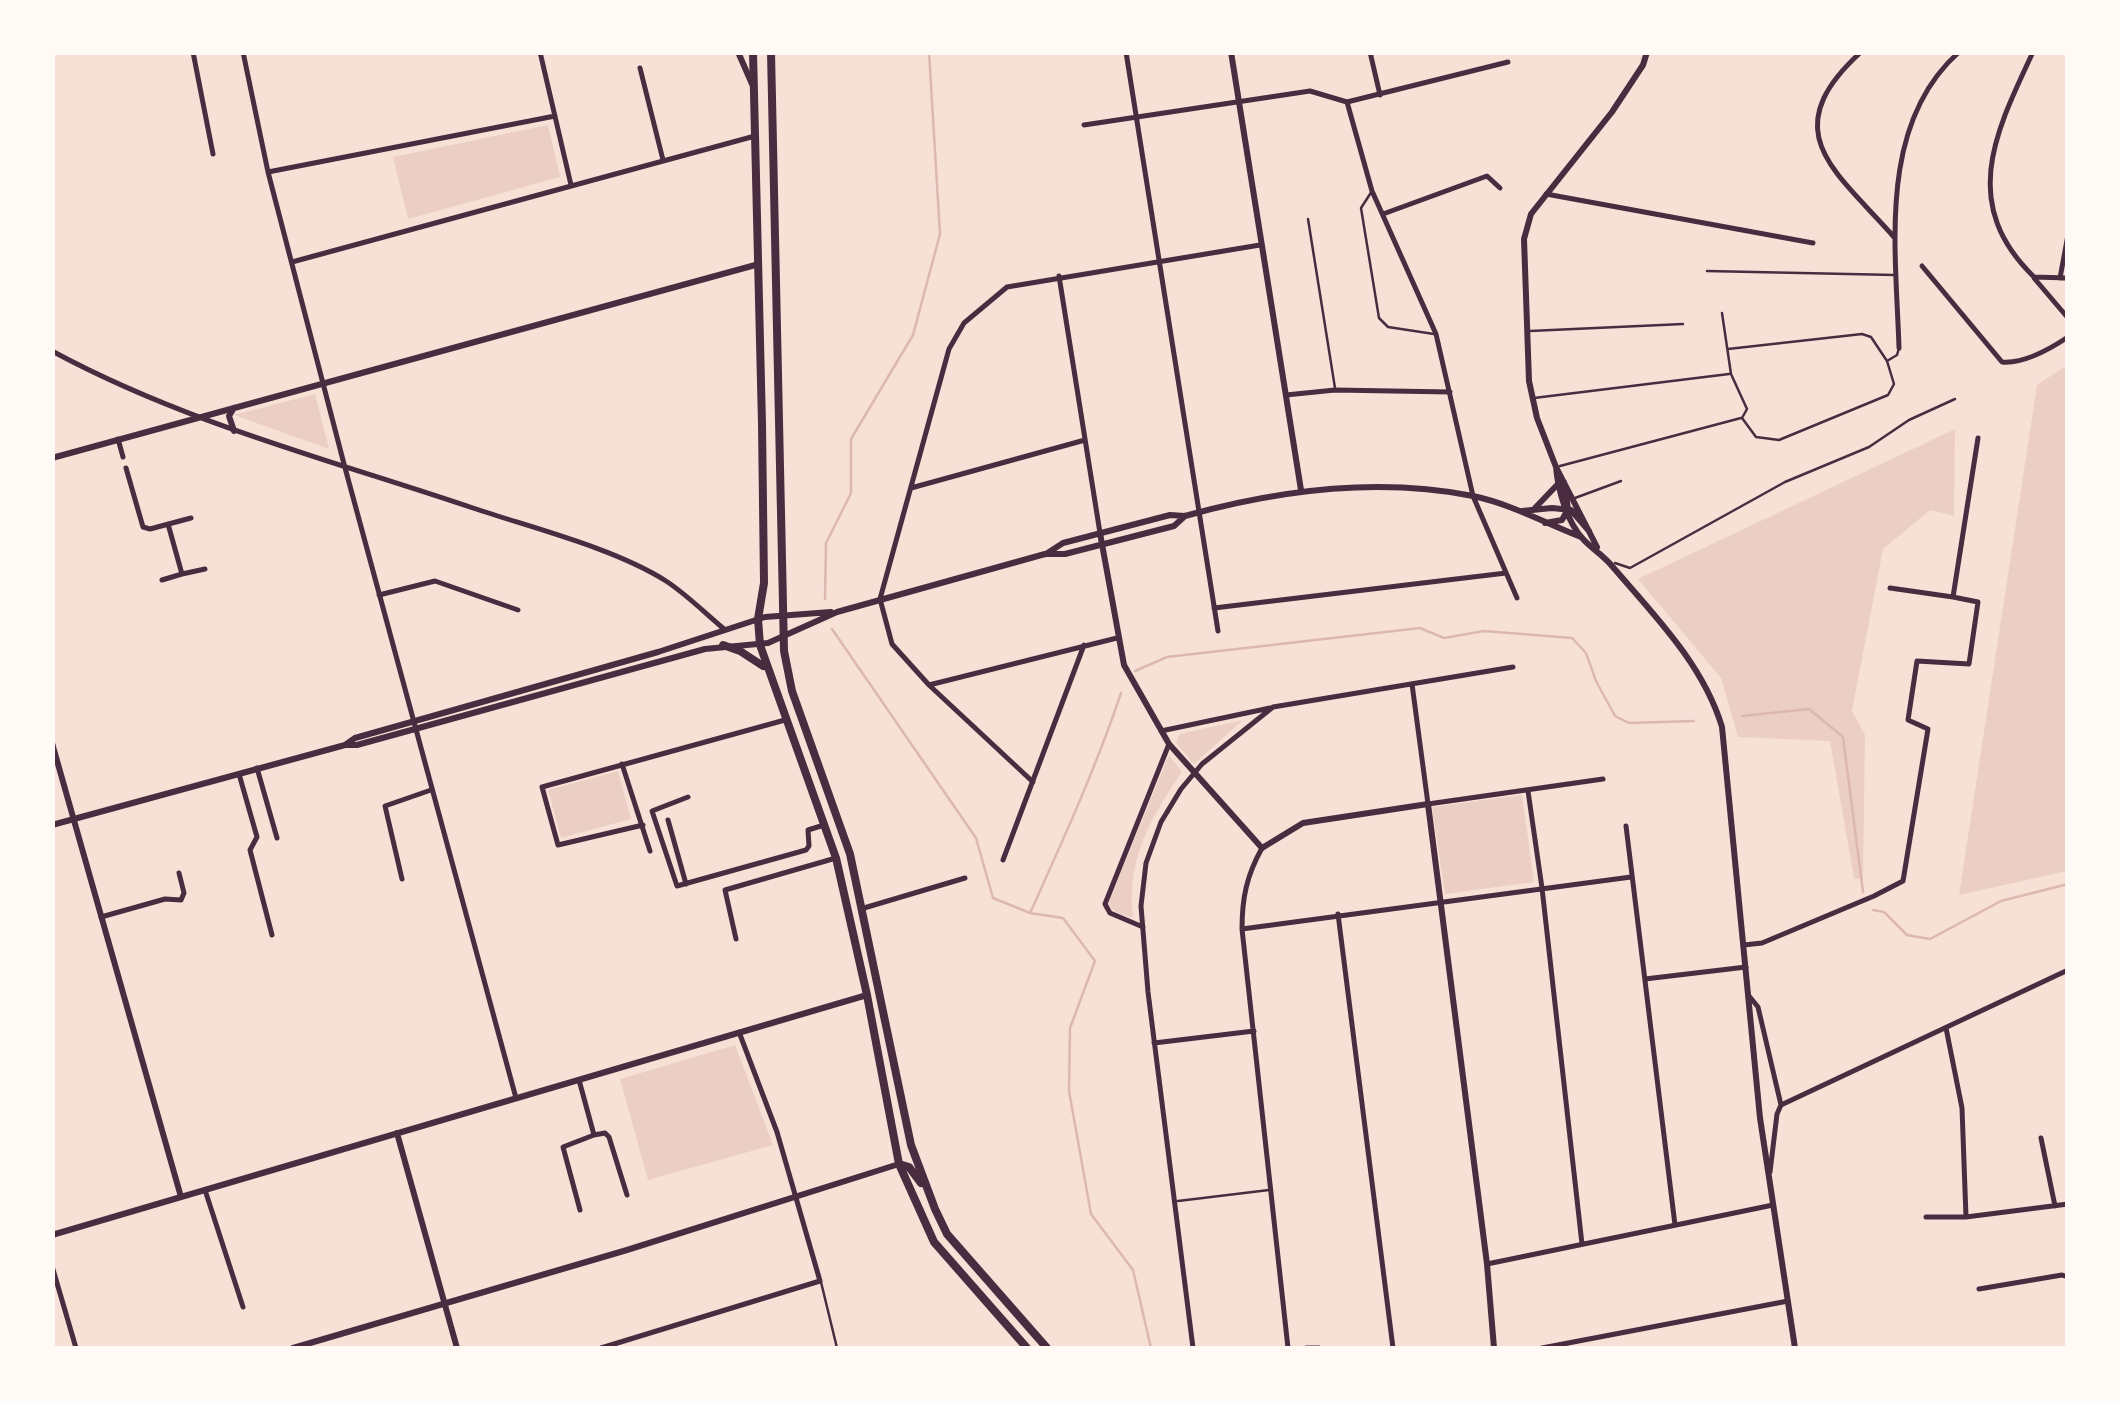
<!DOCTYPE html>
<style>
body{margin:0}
#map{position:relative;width:2120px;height:1401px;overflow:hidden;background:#f7e1d7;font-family:Manrope,sans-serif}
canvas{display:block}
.frame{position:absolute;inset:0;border:55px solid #fffaf5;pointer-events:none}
</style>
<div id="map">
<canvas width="2120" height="1401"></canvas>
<div class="frame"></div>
</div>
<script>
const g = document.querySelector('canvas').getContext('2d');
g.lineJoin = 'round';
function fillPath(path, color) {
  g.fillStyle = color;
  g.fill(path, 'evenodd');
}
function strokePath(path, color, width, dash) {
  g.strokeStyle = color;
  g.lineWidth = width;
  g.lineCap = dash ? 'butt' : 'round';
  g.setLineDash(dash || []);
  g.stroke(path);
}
const green = new Path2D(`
 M548 125 560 177 408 219 393 157Z
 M2067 365V871L1959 895 2037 385Z
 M315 394 329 449 234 415Z
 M1955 429 1954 516 1930 510 1883 549 1852 711 1865 735 1863 880 1854 878 1830 741 1738 737 1721 678 1638 579Z
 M1243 720 1194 764 1176 743 1180 734Z
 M1169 755 1182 772C1151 817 1126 860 1133 918L1115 912 1109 904 1111 896Z
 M618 771 631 819 561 838 548 790Z
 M1522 795 1534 882 1445 894 1432 807Z
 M735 1045 773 1145 648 1180 620 1079Z`);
const stream = new Path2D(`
 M825 599 826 543 851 493V439L913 335 940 234 929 52
 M832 629 976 838 993 898 1030 913 1063 918 1095 961 1070 1028 1069 1091 1091 1214 1133 1270 1151 1348
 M1135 671 1167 657 1420 628 1444 638 1484 631 1572 638 1586 653 1596 681 1615 716 1629 723 1694 721
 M1742 716 1809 709 1843 737 1863 892
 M1873 910 1884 912 1907 935 1930 939 2001 901 2068 884
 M1030 913C1063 840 1096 768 1121 693`);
const service = new Path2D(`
 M1372 191 1361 208 1379 318 1388 327 1434 334
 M1308 219 1335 388
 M1707 271 1895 275
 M1722 313 1731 374 1747 409 1742 418 1756 437 1779 440 1888 395 1894 384 1887 361
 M1530 331 1683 324
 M1728 349 1862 334 1871 337 1887 361 1897 355 1899 348
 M1534 398 1729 374
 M1560 466 1741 418
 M1575 498 1621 481
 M1615 563 1630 568 1785 482 1869 447 1909 420 1955 399
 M1178 1201 1269 1190
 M821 1282 837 1348
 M2066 1348 2068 1345`);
const minor = new Path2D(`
 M193 52 213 154
 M243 52 268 172 344 464 516 1098
 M540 52 571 185
 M1126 52 1218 631
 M1370 52 1380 95
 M1861 52C1773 132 1836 171 1894 237
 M2033 52C1995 133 1959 204 2034 277L2068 278
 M640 68 663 160
 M1347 102 1372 191 1436 334 1473 496 1517 598
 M1084 125 1310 91 1347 102 1508 62
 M268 172 555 116
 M1546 194 1813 243
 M1383 214 1487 176 1500 188
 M292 262 755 136
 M1922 266 2002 362C2024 364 2050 349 2068 337
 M1059 276 1100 533
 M2034 278 2068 318
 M2060 278 2068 235
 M1899 348C1896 249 1877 125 1959 52
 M52 351C185 423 331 460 473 508 532 528 614 548 666 581 686 594 705 613 724 629
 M1286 395 1335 390 1450 392
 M118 439 123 457
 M126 468 143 527 150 529 191 518
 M911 488 1085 440
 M182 574 205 569
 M162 580 182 574 168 524
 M1890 588 1953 597
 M379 595 435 581 518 610
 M1214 608 1506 573
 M1412 684 1428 804 1603 779
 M929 685 1117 638
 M1161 731 1270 708
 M622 764 650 851
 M257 768 277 838
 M239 774 257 837 250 850 272 935
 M1033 782 929 685 892 644 880 599 949 349 964 323 1007 287 1260 245
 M1528 791 1542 888 1582 1244
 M688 797 652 811 677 886 806 850 809 846 808 830 824 825
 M668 820 686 884
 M643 825 558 845 542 787 785 720
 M1626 826 1675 1225
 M1262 848C1247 875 1242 897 1242 929L1288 1348
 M1003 860 1084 645
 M402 879 385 806 431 790
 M864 908 965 878
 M1338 914 1393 1348
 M101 917 165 899 181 900 184 893 179 873
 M1143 927 1110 913 1105 904 1169 744
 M1242 929 1631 877
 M736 939 725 890 836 858
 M1744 945 1762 943 1874 896 1903 881 1928 729 1908 720 1917 661 1969 664 1978 602 1953 597 1978 438
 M1645 979 1746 967
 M1749 996 1758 1007 1781 1105 1777 1114 1770 1172
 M1946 1028 1962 1108 1966 1217
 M1154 1043 1254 1031
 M579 1080 594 1135 563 1147 580 1210
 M1781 1105 2068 970
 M594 1135 605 1133 609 1137 627 1195
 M2041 1138 2055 1206
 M205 1190 243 1307
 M1926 1217H1966L2068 1204
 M1487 1264 1773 1205
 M52 1266 76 1348
 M1979 1289 2062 1275 2068 1277
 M601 1348 820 1281 777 1132 739 1032
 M1193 1348 1148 992 1141 906 1146 863 1161 822 1181 789 1202 764 1273 707 1513 667
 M1306 1348H1319
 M1542 1348 1788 1301`);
const tertiary = new Path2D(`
 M738 52 752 84
 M1231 52 1301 490
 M234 431 229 416 234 408
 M52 458 759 264
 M1100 533 1124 665 1169 744 1262 848 1303 823 1428 804 1487 1264 1494 1348
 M52 743 181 1197
 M397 1133 457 1348
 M52 1235 867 995
 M293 1348 627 1250 899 1164`);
const secondary = new Path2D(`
 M1556 467C1558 490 1567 522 1583 539 1592 549 1603 555 1612 566 1654 615 1703 664 1722 727L1760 1118 1795 1348
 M1564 482 1568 509
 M1535 508 1557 485
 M1522 511 1552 508 1571 510 1589 531
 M1545 523 1562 520 1567 511
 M1597 547 1556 467 1537 418 1529 381 1524 239 1531 214 1612 112 1643 65 1647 52
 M1046 554 1063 543 1170 515 1185 516C1278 490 1377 477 1473 496 1511 504 1545 523 1581 537
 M345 745H357L705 649 768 643 837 612 1045 554H1065L1174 526 1185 516
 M52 825 345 745 355 738 658 652 765 617 831 612`);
const primary = new Path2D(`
 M753 52 762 424 764 583 758 619 760 645 836 858 867 995 899 1164 934 1242 1027 1348
 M771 52 784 651 792 691 850 854 911 1145 935 1209 947 1234 1047 1348
 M723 645 740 651 763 666
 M899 1164 909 1167 921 1183`);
fillPath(green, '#ebcfc5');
strokePath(stream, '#dcb8b0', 2.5);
strokePath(service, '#4a2c40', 2.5);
strokePath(minor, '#4a2c40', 5);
strokePath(tertiary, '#4a2c40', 6);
strokePath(secondary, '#4a2c40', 6);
strokePath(primary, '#4a2c40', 8);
</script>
